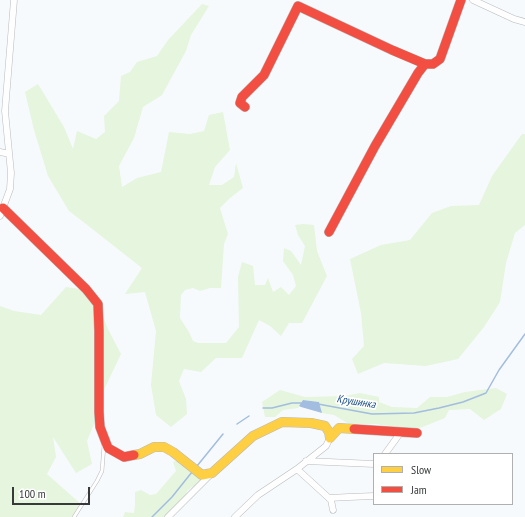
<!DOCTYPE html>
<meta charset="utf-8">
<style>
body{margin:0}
#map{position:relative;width:525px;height:517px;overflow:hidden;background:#f7fafc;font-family:"PT Sans Narrow",sans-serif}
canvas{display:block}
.legend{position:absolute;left:373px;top:453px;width:140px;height:52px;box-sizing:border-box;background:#fff;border:1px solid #afb0b0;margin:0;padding:5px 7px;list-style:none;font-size:12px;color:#37393a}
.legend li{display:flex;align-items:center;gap:8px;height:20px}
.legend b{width:20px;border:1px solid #afb0b0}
.scale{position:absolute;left:12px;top:487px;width:78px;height:18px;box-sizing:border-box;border:2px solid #37393a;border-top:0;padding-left:5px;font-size:12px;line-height:14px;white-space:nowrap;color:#37393a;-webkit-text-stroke:3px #fff;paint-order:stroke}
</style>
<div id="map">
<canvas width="525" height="517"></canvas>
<ul class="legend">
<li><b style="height:5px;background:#ffcf43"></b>Slow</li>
<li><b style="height:5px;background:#f24e42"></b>Jam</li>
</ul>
<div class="scale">100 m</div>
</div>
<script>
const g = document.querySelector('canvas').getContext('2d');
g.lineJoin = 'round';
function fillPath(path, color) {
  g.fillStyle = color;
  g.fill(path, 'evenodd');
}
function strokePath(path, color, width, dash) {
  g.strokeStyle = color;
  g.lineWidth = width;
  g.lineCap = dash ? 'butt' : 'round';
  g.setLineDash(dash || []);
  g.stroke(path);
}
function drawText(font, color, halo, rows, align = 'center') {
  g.font = font + ' "PT Sans Narrow",sans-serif';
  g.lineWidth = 3.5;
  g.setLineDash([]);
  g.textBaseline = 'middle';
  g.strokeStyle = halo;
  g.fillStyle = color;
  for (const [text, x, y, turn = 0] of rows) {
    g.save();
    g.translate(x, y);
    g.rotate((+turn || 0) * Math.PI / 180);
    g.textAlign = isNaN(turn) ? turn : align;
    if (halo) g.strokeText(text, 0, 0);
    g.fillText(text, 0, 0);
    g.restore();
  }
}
const green = new Path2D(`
 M202 4 209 6 191 35 186 51 162 95 143 107 134 138 119 166 122 187 137 178 161 172 169 132 190 134 204 131 209 115 223 112 230 150 215 167 209 185H222L234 177 236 163 243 188 230 198 220 208 228 234 224 244 221 288H210L200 291 193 288 185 290 181 295 180 318 189 332 193 341 198 343H226L239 327 238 277 242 262 253 266 255 285H265L268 278 273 292 281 287 289 295 296 286 293 275 283 261 284 248 291 251 301 265 305 246 298 235 295 225 303 224 314 225 317 251 327 276 302 323H289L281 336 270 326 259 320 242 358H216L201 372 184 369 179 381 186 399 187 414 171 427 156 415 151 385 156 331 145 292 125 294 142 268 86 224 69 211 48 176 34 130 25 92 38 84 64 127 73 149 77 131 96 139 105 132 104 116 119 101 121 76 130 72 137 62 157 56 168 40Z
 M522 134H525V225L515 233 506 263 500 302 484 327 458 359 426 366 384 363 358 374 352 359 364 346 361 313 350 259 381 245 410 240 432 213 451 206 479 205 492 176Z
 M66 287 87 290 98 304 108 329 121 354 102 394 99 412 87 441 92 464 76 473 53 437 56 457 47 474 82 505 73 517H0V306L14 311 41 315Z
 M496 388 507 394 501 409 484 420 470 409 449 410 445 418 415 430 375 424H349L334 415 322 413 319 402 303 400 298 408 283 410 275 417H265L262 402 280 390 305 397 345 396 360 393 379 397V402L392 407 417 408 430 397H447L465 392Z
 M177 460 203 479V484L192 487 187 491 185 499 164 517H123L125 512 134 513 135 505V492L141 490 150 495 156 494 176 471 173 462Z`);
const water = new Path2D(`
 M303 400 319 402 322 413 301 407 299 406Z`);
const stream = new Path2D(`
 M318 404 372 414 414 413 439 408 463 402 486 393 499 370 525 334
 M263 408H272L292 403H302
 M237 424 249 416
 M197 466 223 434
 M152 517 172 497 192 472`);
const lane = new Path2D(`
 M74 517 97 481 102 471 104 445`);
const street = new Path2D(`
 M473 0 514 19 525 22
 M0 152 9 154
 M0 216 10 189 11 173 5 111 14 0
 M385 454 401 432
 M306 461 374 464
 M297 469 331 500 333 510
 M329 498 349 497 374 496
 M168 517 211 474
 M235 517 258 495 297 469 326 446 330 438`);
const slow = new Path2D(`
 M134 455 140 454 154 447H164L173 452 202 475 212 473 253 436 282 422 311 423 325 426 329 432 330 438 339 428 354 429`);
const jam = new Path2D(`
 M245 107 240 103 242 97 264 75 298 6 392 50 425 64
 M3 208 86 289 98 304 99 331V412L100 427 108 448 124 457 134 455
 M329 232 375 146 418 73 425 64H433L440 59 461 0
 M354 429 417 433`);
const waterNames = [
 ["Крушинка",356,402,9]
];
fillPath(green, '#e5f5de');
fillPath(water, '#a2bddf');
strokePath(stream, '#a2bddf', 1.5);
strokePath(lane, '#b8babc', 4);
strokePath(street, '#b8babc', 7);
strokePath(slow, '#b8babc', 10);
strokePath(jam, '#b8babc', 10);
strokePath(lane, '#fefeff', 3);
strokePath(street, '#fefeff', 6);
strokePath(slow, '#ffcf43', 9);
strokePath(jam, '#f24e42', 9);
drawText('italic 11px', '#1f518c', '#fff', waterNames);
</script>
